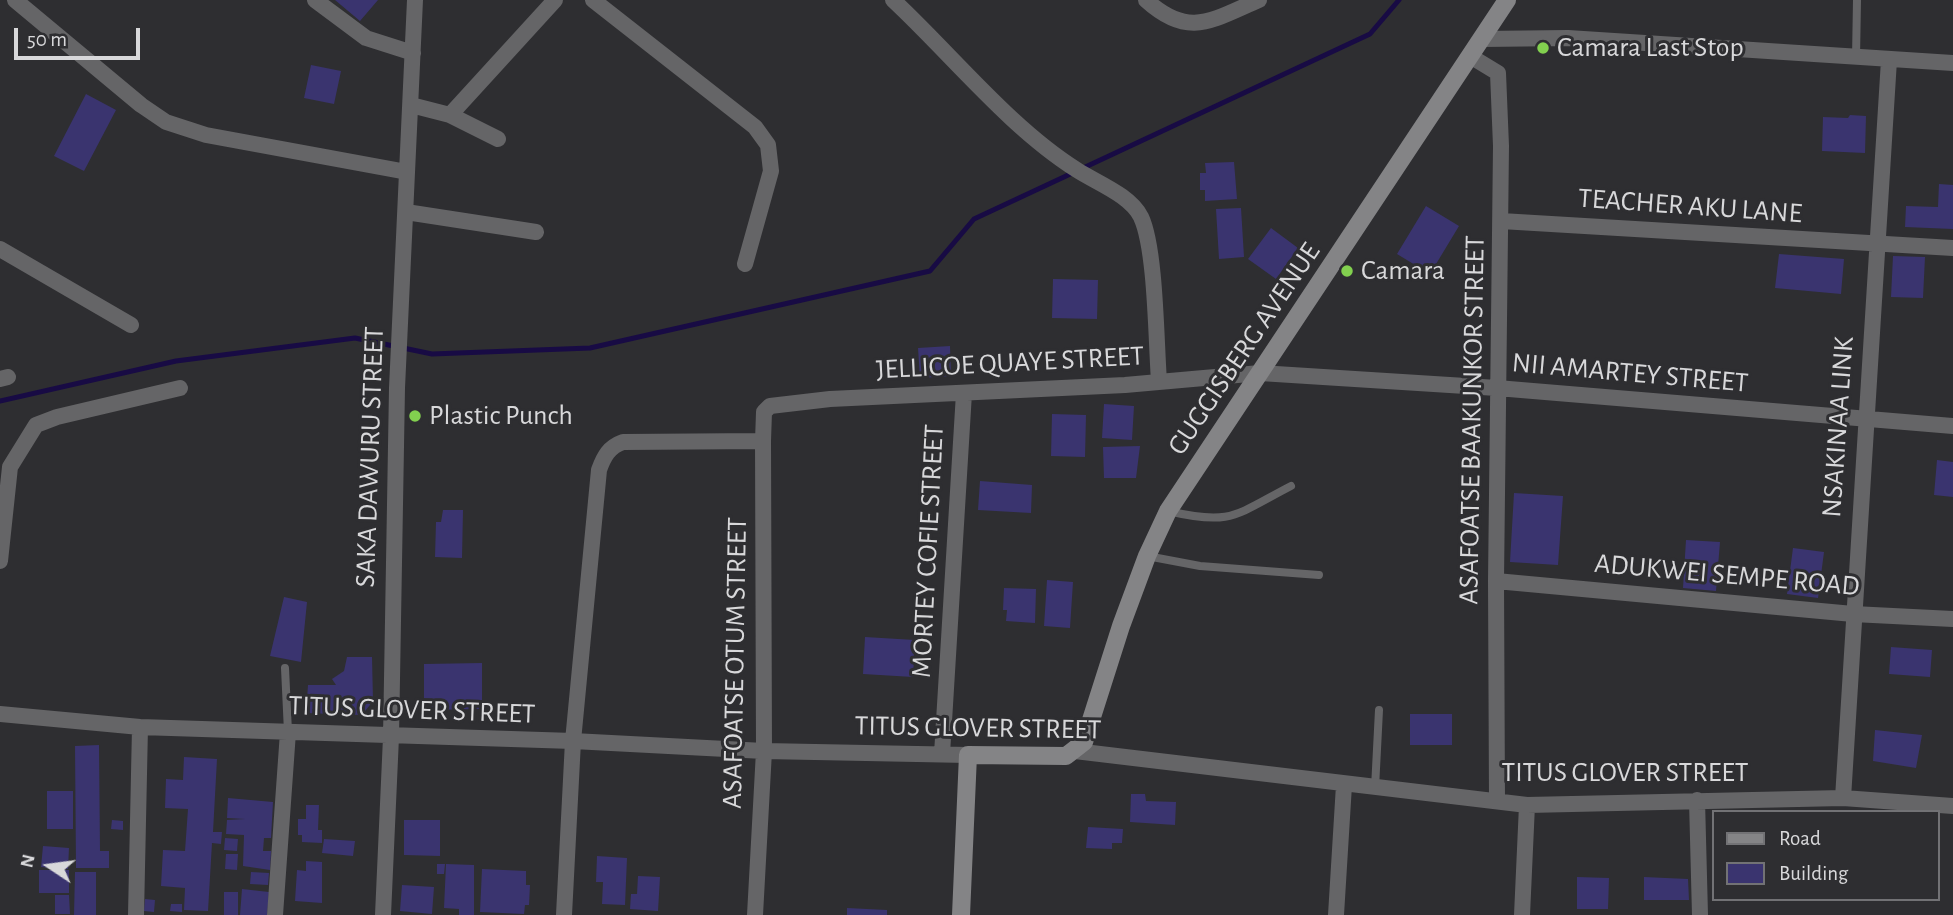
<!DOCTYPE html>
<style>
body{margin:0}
#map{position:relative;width:1953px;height:915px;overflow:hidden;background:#2e2e31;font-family:"Alegreya Sans",sans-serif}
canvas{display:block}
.legend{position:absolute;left:1712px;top:810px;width:228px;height:91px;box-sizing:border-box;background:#2e2e31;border:2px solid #727275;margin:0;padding:9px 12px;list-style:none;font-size:21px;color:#d8d8da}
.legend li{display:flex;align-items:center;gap:14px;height:35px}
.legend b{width:35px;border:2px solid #727275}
.north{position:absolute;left:14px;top:831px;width:70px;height:70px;-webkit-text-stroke:5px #2e2e31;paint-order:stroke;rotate:283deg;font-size:19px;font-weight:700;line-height:28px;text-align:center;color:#d8d8da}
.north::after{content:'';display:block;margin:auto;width:24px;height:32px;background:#d8d8da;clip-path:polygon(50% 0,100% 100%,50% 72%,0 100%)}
.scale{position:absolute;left:14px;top:28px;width:126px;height:32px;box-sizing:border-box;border:4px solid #d8d8da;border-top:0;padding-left:9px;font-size:21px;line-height:24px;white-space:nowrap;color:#d8d8da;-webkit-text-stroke:5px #2e2e31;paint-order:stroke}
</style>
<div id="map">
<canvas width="1953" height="915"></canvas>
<ul class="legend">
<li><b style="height:9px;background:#848486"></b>Road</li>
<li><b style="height:19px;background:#3a346f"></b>Building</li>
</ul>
<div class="north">N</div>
<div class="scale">50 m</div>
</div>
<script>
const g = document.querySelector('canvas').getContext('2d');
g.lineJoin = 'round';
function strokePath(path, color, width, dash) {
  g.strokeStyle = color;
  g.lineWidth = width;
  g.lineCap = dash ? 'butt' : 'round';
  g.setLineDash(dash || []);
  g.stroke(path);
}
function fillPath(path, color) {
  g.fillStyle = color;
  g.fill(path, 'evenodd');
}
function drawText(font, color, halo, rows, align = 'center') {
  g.font = font + ' "Alegreya Sans",sans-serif';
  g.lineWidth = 6;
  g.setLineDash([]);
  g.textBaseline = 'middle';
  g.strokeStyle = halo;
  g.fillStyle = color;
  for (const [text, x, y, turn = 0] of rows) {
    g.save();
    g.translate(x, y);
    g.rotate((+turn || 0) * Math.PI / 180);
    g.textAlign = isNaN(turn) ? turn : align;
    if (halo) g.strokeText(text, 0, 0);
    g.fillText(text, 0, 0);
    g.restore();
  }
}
const stream = new Path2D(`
 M0 401 176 361 355 338 432 354 590 348 930 271 974 219 1370 34 1399 0`);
const building = new Path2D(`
 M335 0H378L360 21Z
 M311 65 341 71 334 104 304 98Z
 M86 94 116 110 84 171 54 156Z
 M1850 115 1866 116 1865 153 1822 151 1823 117 1848 118Z
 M1234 162 1237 199 1205 201V190H1200V173H1206L1205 163Z
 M1939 184 1953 185V229L1905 227 1906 206 1938 207Z
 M1426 206 1459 226 1430 274 1397 254Z
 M1241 208 1244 257 1219 259 1216 209Z
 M1271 228 1298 248 1276 279 1248 259Z
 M1779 254 1844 259 1841 294 1775 288Z
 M1893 256 1925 257 1923 298 1891 297Z
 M1053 279 1098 280 1097 319 1052 318Z
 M950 346 951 376 920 378 918 348Z
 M1104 404 1134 406 1132 440 1102 438Z
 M1052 414 1086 415 1085 457 1051 456Z
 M1140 446 1136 478H1104L1103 447Z
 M1937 460 1953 462V497L1934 495Z
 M980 481 1032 485 1031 513 978 510Z
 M1514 493 1563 496 1558 565 1510 562Z
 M443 510H463L462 558 435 557 436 522H441Z
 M1686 540 1720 542 1716 591 1683 588Z
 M1793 548 1824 552 1818 598 1787 594Z
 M1047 580 1073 582 1070 628 1044 626Z
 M1004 588 1036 589 1035 623 1006 621 1007 610H1003Z
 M284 597 307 602 301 662 270 656Z
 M865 637 915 640 913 677 863 674Z
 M1891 647 1932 650 1930 677 1889 674Z
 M347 657H372L373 701 362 715 306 713 308 685H336L332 679 344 671Z
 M482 663V709L424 710V664Z
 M1410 714H1452V745H1410Z
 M1875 730 1922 735 1916 768 1873 761Z
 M99 745 100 851H109V868H76L75 746Z
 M184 757 217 759 213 832H222L221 844 212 843 208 911 184 910 185 888 161 886 163 850 185 851 188 809 165 808 166 779 183 780Z
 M47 791H73V829H47Z
 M1131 794H1145L1146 801 1176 802 1175 825 1130 822Z
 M228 798 273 802 271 838H264L263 851H271L270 870 243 866 244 835 226 834 227 820 245 819 227 818Z
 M306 805H319L318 830H322V843L302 842V835H298V819H306Z
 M112 820 123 821V830L111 829Z
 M404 820H440V856L404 855Z
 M1088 827 1123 829 1122 843H1112V849L1086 848Z
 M225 838 238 839 237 851 224 850Z
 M324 839 355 841 353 856 322 853Z
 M43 846 69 848 68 869 41 867Z
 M226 854H238L237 870 225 869Z
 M597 856 627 858 625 905 602 904 603 882H596Z
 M306 861 322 862V903L295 901 297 870 306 871Z
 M437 864H445L444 874H437Z
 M446 864 474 865V915H459V909L444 908Z
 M482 869 526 871V885H530L529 905H525L524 914 480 912Z
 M39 870H69V893H39Z
 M75 872H96V915H74Z
 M251 872 269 873 268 885 250 884Z
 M638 876 660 877 658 911 630 909 631 894H637Z
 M1577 877 1609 878 1608 909H1577Z
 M1644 877 1688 879 1689 900H1644Z
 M402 885 434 887 432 914 400 911Z
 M242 889 269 892 267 915H240Z
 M224 892H238V915H224Z
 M55 895H69L70 914H55Z
 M145 899 155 900 154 912 144 911Z
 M171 904H182V912L170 911Z
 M847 908 887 910V915H847Z`);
const service = new Path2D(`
 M1856 58 1857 0
 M1168 511C1232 526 1235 515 1291 486
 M1147 556 1200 566 1319 575
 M285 668 288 732
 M1375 788 1379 710`);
const minor = new Path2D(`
 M15 0 141 105 166 122 206 135 407 172
 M315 0 366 38 413 53
 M593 0 755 127 768 145 771 171 745 264
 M893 0C951 54 1010 128 1077 170 1097 183 1130 195 1141 217 1156 249 1156 342 1159 381
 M1146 0C1189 39 1212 20 1259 0
 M1482 39 1568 38 1953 63
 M1470 56 1498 73 1501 146 1496 581 1497 801
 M411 105 450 115 555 0
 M450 115 498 139
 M406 212 536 232
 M1501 221 1953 248
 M0 249 131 325
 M0 379 8 377
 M0 561 10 467 36 425 57 417 180 388
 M1496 581 1853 614 1953 619
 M0 714 140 727 573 741 764 751 968 755
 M1075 751 1527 805 1843 798 1953 806
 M942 754 964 393
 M1843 798 1889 60
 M1697 800 1700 915
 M136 915 140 727
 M275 915 288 732
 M383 915 391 737 397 388 415 0
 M564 915 573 741 599 470C604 456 609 447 623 442L763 441
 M755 915 764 751 763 441 764 412 770 406 830 399 1125 385 1260 373 1497 388 1953 426
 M1336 915 1344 785
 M1522 915 1527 805`);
const secondary = new Path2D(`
 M961 915 968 755 1066 756 1084 742 1121 626 1147 556 1168 511 1507 0`);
const markers = [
 [1543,48,7,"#82d04f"],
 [1347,271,7,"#82d04f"],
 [415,416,7,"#82d04f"]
];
const poiNames = [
 ["Camara Last Stop",1557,48],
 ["Camara",1361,271],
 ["Plastic Punch",429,416]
];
const streetNames = [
 ["TEACHER AKU LANE",1690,206,4],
 ["GUGGISBERG AVENUE",1244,349,-56],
 ["JELLICOE QUAYE STREET",1010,363,-3],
 ["NII AMARTEY STREET",1630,373,5],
 ["ASAFOATSE BAAKUNKOR STREET",1472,420,-89],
 ["NSAKINAA LINK",1838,427,-86],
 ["SAKA DAWURU STREET",370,457,-88],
 ["MORTEY COFIE STREET",928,551,-87],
 ["ADUKWEI SEMPE ROAD",1727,575,5],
 ["ASAFOATSE OTUM STREET",735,663,-89],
 ["TITUS GLOVER STREET",412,710,2],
 ["TITUS GLOVER STREET",978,728,1],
 ["TITUS GLOVER STREET",1625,773]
];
strokePath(stream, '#180b44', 5);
fillPath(building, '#3a346f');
strokePath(service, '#656567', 8);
strokePath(minor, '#656567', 16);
strokePath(secondary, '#848486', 18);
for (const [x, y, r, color] of markers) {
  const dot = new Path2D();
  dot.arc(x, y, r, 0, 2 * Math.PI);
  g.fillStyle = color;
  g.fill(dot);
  strokePath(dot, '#2e2e31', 2.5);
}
drawText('28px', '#d8d8da', '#2e2e31', poiNames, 'left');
drawText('28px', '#d8d8da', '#2e2e31', streetNames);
</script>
